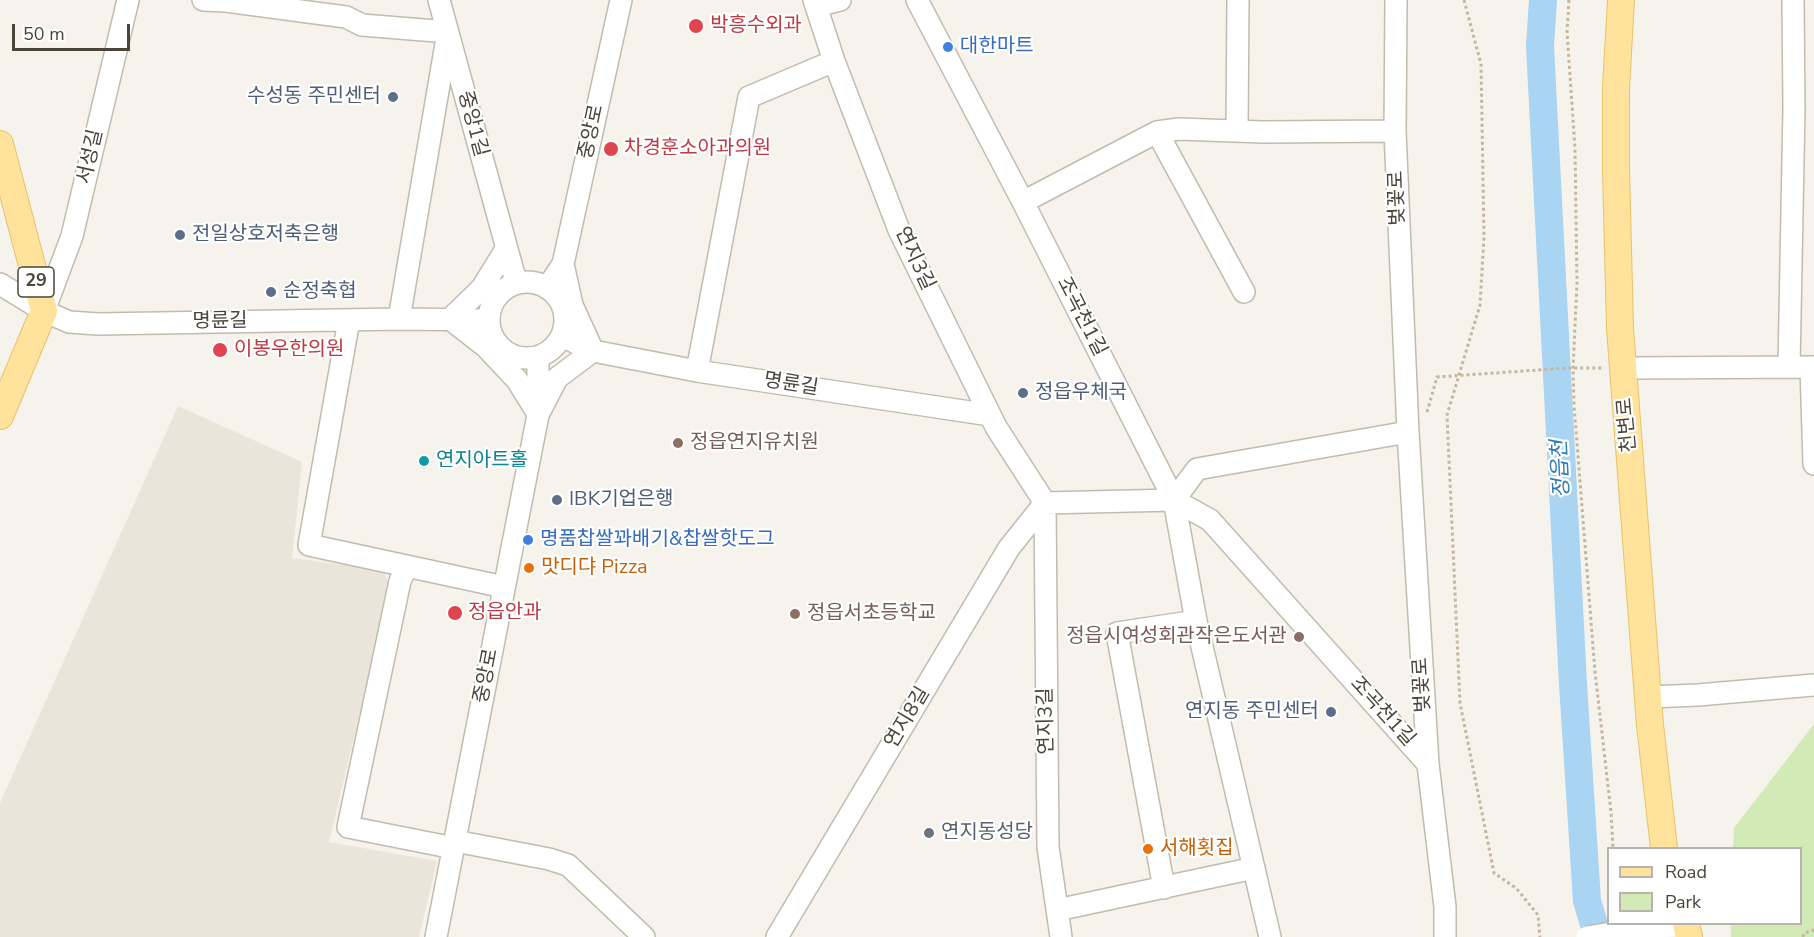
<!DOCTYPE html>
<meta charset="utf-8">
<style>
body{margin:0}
#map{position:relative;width:1814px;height:937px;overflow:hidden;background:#f6f3ec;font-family:"Nunito Sans",sans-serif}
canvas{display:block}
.legend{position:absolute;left:1607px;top:847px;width:195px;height:78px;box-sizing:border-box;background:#fff;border:2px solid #b7b4b0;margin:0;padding:8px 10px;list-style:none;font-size:18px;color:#4b4439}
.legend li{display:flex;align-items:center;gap:12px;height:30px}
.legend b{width:30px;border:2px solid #b7b4b0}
.scale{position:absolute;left:12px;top:24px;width:118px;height:27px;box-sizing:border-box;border:3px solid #4b4439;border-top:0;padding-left:8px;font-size:18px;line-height:21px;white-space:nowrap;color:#4b4439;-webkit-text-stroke:4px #fff;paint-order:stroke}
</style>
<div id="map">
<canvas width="1814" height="937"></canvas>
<ul class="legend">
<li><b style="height:8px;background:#ffe39c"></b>Road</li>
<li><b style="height:16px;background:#d2eab5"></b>Park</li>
</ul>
<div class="scale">50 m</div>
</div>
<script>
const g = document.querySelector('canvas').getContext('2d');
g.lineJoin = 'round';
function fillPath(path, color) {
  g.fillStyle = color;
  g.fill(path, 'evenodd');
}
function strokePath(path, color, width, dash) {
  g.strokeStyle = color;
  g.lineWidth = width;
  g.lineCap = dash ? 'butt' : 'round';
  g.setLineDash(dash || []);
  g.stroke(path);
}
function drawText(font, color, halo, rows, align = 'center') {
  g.font = font + ' "Nunito Sans","Noto Sans KR",sans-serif';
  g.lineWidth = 4.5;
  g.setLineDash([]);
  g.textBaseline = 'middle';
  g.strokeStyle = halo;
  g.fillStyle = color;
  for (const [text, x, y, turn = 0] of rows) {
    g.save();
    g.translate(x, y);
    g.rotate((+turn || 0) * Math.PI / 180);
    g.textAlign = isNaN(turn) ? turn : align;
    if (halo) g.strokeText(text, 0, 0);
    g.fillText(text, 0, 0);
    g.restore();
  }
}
const residential = new Path2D(`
 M178 406 302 462 292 558 383 570 390 587 329 842 437 861 419 937H0V803Z`);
const green = new Path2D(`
 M1814 724V937H1731V924H1800V848H1733L1734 828Z`);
const river = new Path2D(`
 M1543 0 1540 46 1573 684 1587 901 1598 937`);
const path = new Path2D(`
 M1464 0 1481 64 1484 237 1480 305 1447 415 1460 703 1494 873 1516 888 1538 915 1540 937
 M1569 0 1567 31 1575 149 1577 283 1573 369 1574 405 1595 672 1611 812 1613 848
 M1427 412 1437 377 1567 368H1604
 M1803 937 1804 933 1814 930`);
const minor = new Path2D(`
 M203 0 226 1 346 17 362 25 448 32 399 319
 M439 0 516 282
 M814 0 834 61 899 230 996 427 1045 503 1048 847 1061 937
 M917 0 1023 202 1174 500 1210 520 1428 764
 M1396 0 1395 131 1408 432 1428 764 1445 907V937
 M816 6 840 0
 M1237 131 1238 0
 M1157 132 1244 292
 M1023 202 1157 132 1179 129 1263 132 1395 131
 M563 264 572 305 593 351
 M489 320a38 38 0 1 1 76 0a38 38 0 1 1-76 0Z
 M0 284 44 311 69 322 98 324 399 319 489 320
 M547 288 563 264 621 0
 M44 311 72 236 128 0
 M450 319 486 347 517 380 538 414
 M450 319 482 288 506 249
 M349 320 309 545 504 587
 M562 336 593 351 697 371 990 415
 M1789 367 1794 108 1793 0
 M1811 367 1814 464
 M1624 368 1814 367
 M697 371 749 97 834 61
 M540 411 557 378 593 351
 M1174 500 1196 621 1270 937
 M1174 500 1197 469 1408 432
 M407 566 400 581 348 827 454 848
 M1648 697 1698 695 1814 685
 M455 841 549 859 568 865 644 937
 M1164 888 1117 633 1196 621
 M1057 910 1254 868
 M1649 927 1686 926
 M436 937 538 415V357
 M777 937 1009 548 1045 503 1174 500`);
const major = new Path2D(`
 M1621 0 1616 88V169L1620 328 1650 725 1664 848
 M0 144 44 311 0 416
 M1686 924 1689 937`);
const minorBridge = new Path2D(`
 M1587 937 1649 927`);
const markers = [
 [696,26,8,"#e0444e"],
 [948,47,6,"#3f7fe0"],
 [393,97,6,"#5c6f8a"],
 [611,149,8,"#e0444e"],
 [180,235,6,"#5c6f8a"],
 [271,292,6,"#5c6f8a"],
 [220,350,8,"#e0444e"],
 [1023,393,6,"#5c6f8a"],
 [678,443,6,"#8d6e63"],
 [424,461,6,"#0f9aa8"],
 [557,500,6,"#5c6f8a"],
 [528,540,6,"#3f7fe0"],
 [529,568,6,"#e8710a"],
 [455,613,8,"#e0444e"],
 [795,614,6,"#8d6e63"],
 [1299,637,6,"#8d6e63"],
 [1331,712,6,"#5c6f8a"],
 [929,833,6,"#6b7280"],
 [1148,849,6,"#e8710a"]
];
const shields = [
 [36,282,36]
];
const shieldNames = [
 ["29",36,282]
];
const healthNames = [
 ["박흥수외과",710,26],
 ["차경훈소아과의원",624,149],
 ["이봉우한의원",234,350],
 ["정읍안과",468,613]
];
const shopNames = [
 ["대한마트",960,47],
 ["명품찹쌀꽈배기&찹쌀핫도그",540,540]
];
const serviceNames = [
 ["수성동 주민센터",381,97,"right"],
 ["전일상호저축은행",192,235],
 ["순정축협",283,292],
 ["정읍우체국",1035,393],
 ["IBK기업은행",569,500],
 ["연지동 주민센터",1319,712,"right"]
];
const streetNames = [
 ["중앙1길",472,124,75],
 ["중앙로",592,132,-78],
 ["서성길",91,157,-77],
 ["벚꽃로",1398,198,-92],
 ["연지3길",914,259,65],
 ["조곡천1길",1081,317,63],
 ["명륜길",220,322,-1],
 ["명륜길",791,385,9],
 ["천변로",1628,425,-95],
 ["중앙로",487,676,-79],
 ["벚꽃로",1423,685,-93],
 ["조곡천1길",1382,712,48],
 ["연지8길",908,718,-59],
 ["연지3길",1047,721,-91]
];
const educationNames = [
 ["정읍연지유치원",690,443],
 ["정읍서초등학교",807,614],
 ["정읍시여성회관작은도서관",1287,637,"right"]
];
const cultureNames = [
 ["연지아트홀",436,461]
];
const foodNames = [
 ["맛디댜 Pizza",541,568],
 ["서해횟집",1160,849]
];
const worshipNames = [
 ["연지동성당",941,833]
];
const waterNames = [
 ["정읍천",1562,469,-93]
];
fillPath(residential, '#eae5da');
fillPath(green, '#d2eab5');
strokePath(river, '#a9d4f2', 28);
strokePath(minor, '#c2bbae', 24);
strokePath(major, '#e6c16a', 28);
strokePath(path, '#c4b79f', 3, [3, 3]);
strokePath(minor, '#fff', 21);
strokePath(major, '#ffe39c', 26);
strokePath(minorBridge, '#c2bbae', 24, []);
strokePath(minorBridge, '#fff', 21);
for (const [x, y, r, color] of markers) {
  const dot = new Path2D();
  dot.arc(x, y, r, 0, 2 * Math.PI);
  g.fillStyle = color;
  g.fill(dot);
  strokePath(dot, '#fff', 2);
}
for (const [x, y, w] of shields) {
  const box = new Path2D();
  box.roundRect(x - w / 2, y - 15, w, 30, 4.5);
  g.fillStyle = '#fff';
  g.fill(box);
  strokePath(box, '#4b4439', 1.5);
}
drawText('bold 18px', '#4b4439', null, shieldNames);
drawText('20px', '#be3a42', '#fff', healthNames, 'left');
drawText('20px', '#366cbe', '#fff', shopNames, 'left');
drawText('20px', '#4e5e75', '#fff', serviceNames, 'left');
drawText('20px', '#4b4439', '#fff', streetNames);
drawText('20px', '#785e54', '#fff', educationNames, 'left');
drawText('20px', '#0d838f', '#fff', cultureNames, 'left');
drawText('20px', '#c56008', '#fff', foodNames, 'left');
drawText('20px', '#5b616d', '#fff', worshipNames, 'left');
drawText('italic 21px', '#2e7ab2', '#fff', waterNames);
</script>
